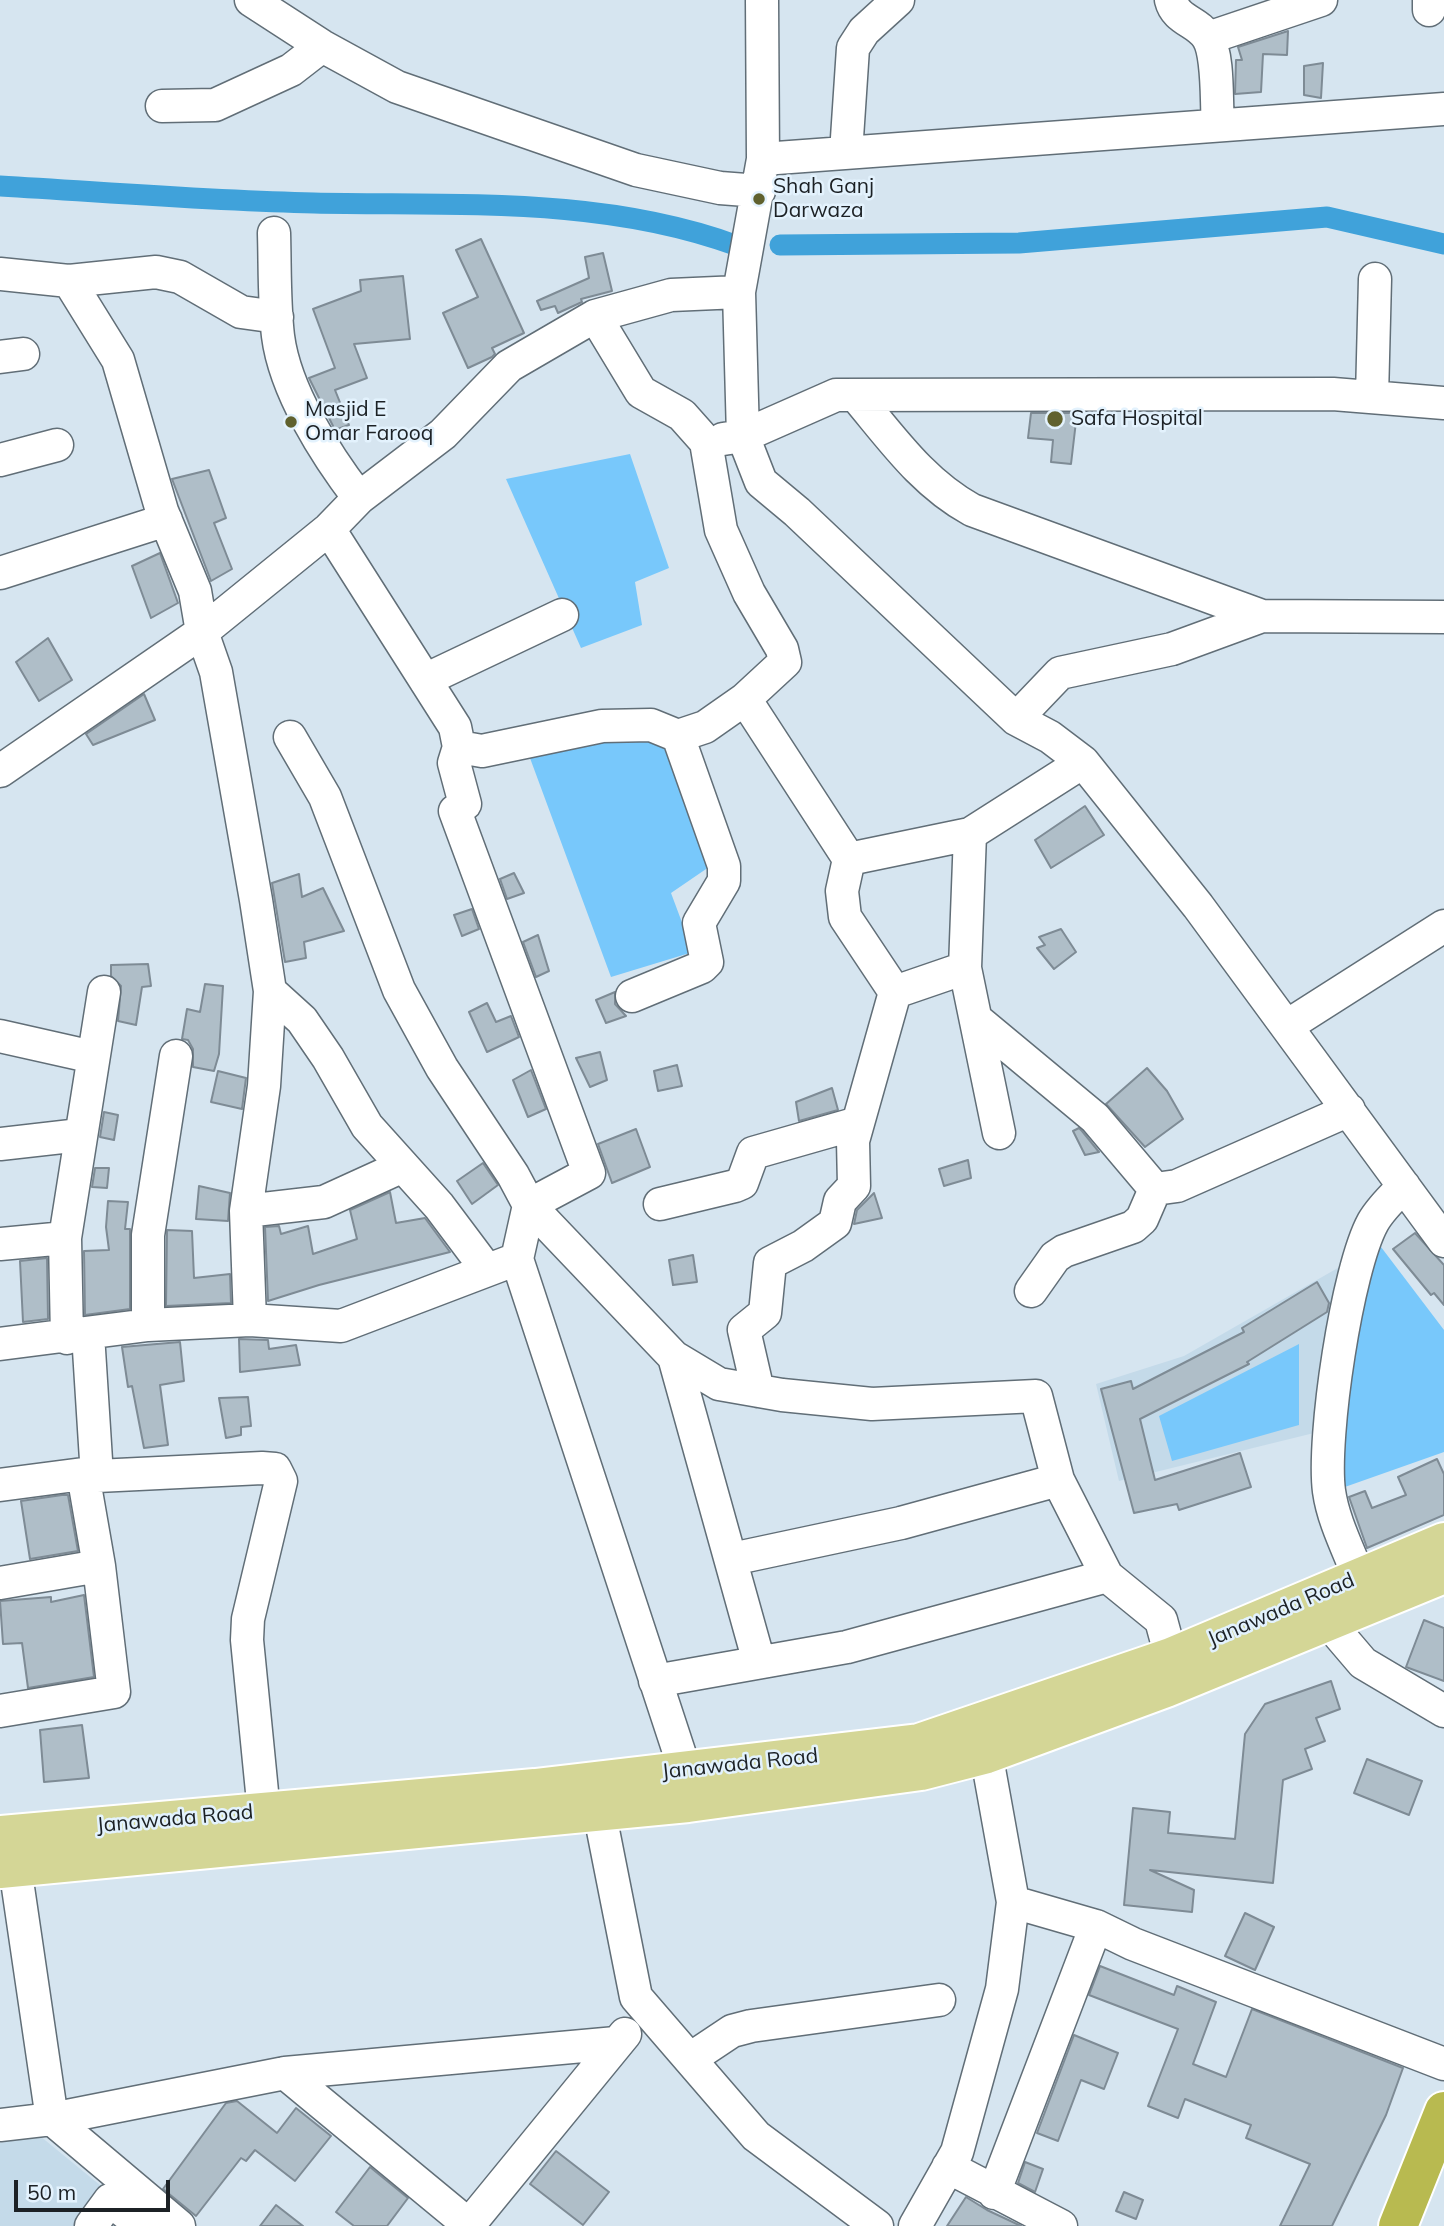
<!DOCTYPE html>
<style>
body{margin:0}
#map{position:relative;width:1444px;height:2226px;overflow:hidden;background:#d6e5f0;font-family:Mulish,sans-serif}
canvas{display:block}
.scale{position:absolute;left:14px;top:2180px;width:156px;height:32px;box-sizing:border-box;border:4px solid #1c2125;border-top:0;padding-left:9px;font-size:21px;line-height:24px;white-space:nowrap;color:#1c2125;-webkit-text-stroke:5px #e3f2fd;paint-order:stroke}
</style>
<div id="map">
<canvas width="1444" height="2226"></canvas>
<div class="scale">50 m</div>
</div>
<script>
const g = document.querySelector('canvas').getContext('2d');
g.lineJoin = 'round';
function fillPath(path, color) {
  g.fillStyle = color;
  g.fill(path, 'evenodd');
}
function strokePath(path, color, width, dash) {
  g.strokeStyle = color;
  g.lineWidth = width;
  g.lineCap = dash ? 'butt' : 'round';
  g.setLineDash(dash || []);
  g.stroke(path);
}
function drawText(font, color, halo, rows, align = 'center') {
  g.font = font + ' Mulish,sans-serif';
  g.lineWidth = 5;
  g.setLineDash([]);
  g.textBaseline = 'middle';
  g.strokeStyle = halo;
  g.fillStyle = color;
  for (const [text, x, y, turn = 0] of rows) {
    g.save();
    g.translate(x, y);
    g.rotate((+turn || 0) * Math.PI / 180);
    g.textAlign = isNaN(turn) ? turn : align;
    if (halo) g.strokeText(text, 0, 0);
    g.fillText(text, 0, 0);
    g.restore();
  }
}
const built = new Path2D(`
 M1343 1265 1324 1342 1314 1433 1119 1481 1096 1384 1184 1356Z
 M40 2136 150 2226H0V2143Z`);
const green = new Path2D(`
 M630 454 669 568 635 582 642 625 581 648 506 479Z
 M604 735 661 738 709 867 671 893 693 952 611 977 527 750Z
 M1381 1247 1444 1330V1452L1342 1488 1340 1423 1350 1340 1375 1256Z
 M1299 1344V1425L1172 1461 1159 1416Z`);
const canal = new Path2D(`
 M0 186C104 192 209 201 314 203 455 206 600 196 735 245
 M780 245 1019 243 1327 217 1444 244`);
const building = new Path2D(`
 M1288 31 1287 55 1263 54 1261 92 1235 94 1236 60H1242L1238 47Z
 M1323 63 1321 98 1304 95V66Z
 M481 239 524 333 492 348 495 354 492 357 468 368 443 313 478 297 456 250Z
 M603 253 612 291 581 299 582 302 558 313 555 306 541 310 537 301 589 278 585 257Z
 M403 276 410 339 354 344 367 378 335 390 349 425 335 430 309 378 335 368 313 309 361 291 360 280Z
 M1031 413H1077L1071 464 1051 462 1053 440 1028 438Z
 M209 470 226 518 214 523 232 569 211 581 172 479Z
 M160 553 178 603 151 618 132 566Z
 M48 638 72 680 39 701 16 662Z
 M144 694 155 720 93 745 86 734Z
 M1085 806 1104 835 1051 868 1035 840Z
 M514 873 524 893 507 899 500 879Z
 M299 874 302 897 323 888 344 931 304 942 306 958 285 962 272 883Z
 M472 909 479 929 462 936 454 915Z
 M1061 929 1076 952 1054 969 1037 948 1045 945 1039 937Z
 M538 935 549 971 536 977 523 942Z
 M148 964 151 986 142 987 136 1025 118 1021 121 986 111 976V965Z
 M205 984 223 986 219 1054 214 1071 193 1067V1049L188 1040 182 1039 187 1009 200 1012Z
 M615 992V1004L626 1016 606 1023 596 1000Z
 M487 1003 496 1022 511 1016 519 1037 487 1052 469 1012Z
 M600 1052 607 1080 590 1087 576 1058Z
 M677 1065 682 1086 658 1091 654 1071Z
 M1147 1068 1167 1091 1183 1119 1145 1147 1106 1104Z
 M531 1070 546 1109 528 1117 513 1080Z
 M218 1071 246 1078 242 1109 211 1102Z
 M832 1088 838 1110 799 1121 796 1102Z
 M104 1112 118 1115 114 1140 100 1137Z
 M1079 1128 1082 1131 1099 1152 1085 1155 1073 1131Z
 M636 1129 650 1167 612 1183 598 1144Z
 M968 1160 971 1178 944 1186 939 1169Z
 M483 1163 498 1185 472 1204 457 1181Z
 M95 1168H109L107 1188 92 1187Z
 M199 1186 230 1193 228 1221 196 1219Z
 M390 1192 396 1223 425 1218 450 1252 319 1285 268 1301 265 1227 279 1226 281 1234 308 1226 313 1254 357 1239 350 1210Z
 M874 1193 882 1218 854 1224 857 1210Z
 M108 1201 128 1202 125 1229H130V1309L85 1315 84 1251 109 1250 106 1227Z
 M167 1230 192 1231 194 1278 230 1274 231 1303 166 1306Z
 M1415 1233 1444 1265V1305L1434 1293 1431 1295 1393 1249Z
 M693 1255 697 1282 673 1285 669 1260Z
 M47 1258 48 1319 23 1322 20 1261Z
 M1317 1282 1329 1303 1327 1312 1247 1362 1249 1364 1140 1419 1155 1480 1240 1453 1251 1487 1179 1510 1177 1504 1134 1513 1101 1389 1131 1381 1133 1389 1244 1332 1242 1328Z
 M239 1339 268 1340 269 1349 296 1345 300 1365 240 1372Z
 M180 1342 184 1381 160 1385 168 1445 144 1448 132 1386 128 1387 122 1347Z
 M248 1397 251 1426 241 1427V1435L226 1438 219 1398Z
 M1437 1459 1444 1474V1515L1367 1548 1349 1497 1365 1491 1372 1508 1406 1495 1398 1477Z
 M62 1495H68L78 1551 30 1559 21 1501Z
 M84 1595 94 1677 28 1688 22 1643 3 1644 0 1601 51 1597V1602Z
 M1424 1620 1444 1628V1681L1406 1667Z
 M1331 1681 1340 1709 1316 1718 1325 1741 1305 1749 1312 1769 1283 1780 1273 1883 1150 1870 1194 1890 1192 1912 1124 1905 1133 1808 1170 1812 1168 1833 1235 1839 1245 1734 1265 1704Z
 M82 1725 89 1778 44 1782 40 1730Z
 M1367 1759 1422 1781 1409 1815 1354 1793Z
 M1245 1913 1274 1927 1255 1970 1225 1956Z
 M1100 1966 1174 1995 1177 1986 1216 2002 1193 2064 1226 2077 1252 2009 1403 2068 1386 2115 1332 2226H1280L1310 2164 1246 2138 1251 2125 1185 2099 1178 2118 1148 2106 1178 2029 1089 1995Z
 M1074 2035 1118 2053 1104 2089 1081 2080 1058 2141 1037 2133Z
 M237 2101 277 2133 296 2108 331 2136 295 2181 255 2150 246 2161 241 2158 196 2216 163 2189 226 2103Z
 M556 2151 609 2192 583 2225 530 2184Z
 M1025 2162 1043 2169 1035 2192 1018 2183Z
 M370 2167 408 2198 387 2226H354L336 2212Z
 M1124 2192 1143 2200 1136 2219 1116 2211Z
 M966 2197 987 2210 1021 2226H947Z
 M276 2205 303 2226H260Z`);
const minor = new Path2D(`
 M251 0 322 46 397 87 636 170 720 188 759 191
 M762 0 763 159 739 292 743 436 761 482 797 512 1016 719 1050 737 1083 762 1198 906 1444 1241
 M1171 0C1176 21 1198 21 1208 38 1219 56 1216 103 1218 125
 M1429 0V10
 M1208 38 1321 0
 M162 106 215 105 291 70 322 46
 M846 153 853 48 864 31 898 0
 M763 159 1444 109
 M274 233C275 267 274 302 278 336 285 391 326 455 359 498
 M0 274 69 281 156 272 180 277 241 312 277 317
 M69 281 118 360 162 511 195 591 202 632 216 672 256 900 270 991 264 1086 246 1211 250 1320
 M0 357 23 354
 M857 397C893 440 923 483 972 510L1262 616
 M1372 397 1375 279
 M723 439 743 436 836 395 1333 394 1444 403
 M0 460 57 445
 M329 529 455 727 459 747 454 763 465 804 455 811 589 1173 529 1205 517 1259
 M0 573 166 520
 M425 680 562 615
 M745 699 849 859 842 891 845 917 895 992
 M1016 719 1060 673 1172 649 1262 616 1444 617
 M290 737 325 797 399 990 442 1068 513 1175 529 1205 674 1357 719 1384 782 1395 872 1404 1036 1396 1058 1480 1107 1576 1161 1620 1171 1657
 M459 747 482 751 602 726 651 725 678 736 705 727 745 699 785 662 782 649 749 593 721 530 706 442 682 415 641 392 595 316
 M0 771 202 632 329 529 359 498 443 434 509 366 595 316 671 295 739 292
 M849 859 970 834
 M270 991 302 1020 328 1058 367 1126 439 1206 487 1270
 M632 996 702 967 707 962 699 923 724 881V866L678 736
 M977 1020 1095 1118 1155 1189 1177 1186 1349 1110
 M1287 1026 1444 926
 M0 1036 93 1057
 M999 1133 965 968 970 834 1083 762
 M0 1144 80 1135
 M660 1204 735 1186 742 1183 753 1153 858 1123
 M246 1211 324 1202 403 1166
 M0 1244 65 1238
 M1031 1291 1055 1257 1064 1251 1133 1227 1142 1219 1155 1189
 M148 1325V1235L176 1056
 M67 1338 65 1238 104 992
 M0 1344 148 1325 250 1320 341 1326 517 1259 685 1770 687 1791
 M674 1357 759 1662
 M758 1391 744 1330 765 1313 770 1263 803 1246 835 1223 840 1201 854 1186 853 1141 895 992 965 968
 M97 1476 262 1468 275 1469 281 1481 248 1619 247 1640 264 1812
 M0 1485 83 1474
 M732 1559 901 1523 1058 1480
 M1359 1577C1348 1549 1333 1520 1329 1491 1322 1438 1347 1269 1373 1222 1381 1208 1393 1197 1404 1186
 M0 1583 99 1566
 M1328 1622 1363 1663 1444 1711
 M655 1681 847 1647 1107 1576
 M0 1711 114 1692 99 1566 83 1474 97 1476 88 1334
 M599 1810 636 1997 756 2136 877 2226
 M15 1867 52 2119 179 2226
 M1013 1902 1096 1926 1133 1944 1444 2064
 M690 2059 732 2031 751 2026 939 2000
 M285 2073 469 2225
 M0 2125 52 2119 285 2073 616 2043
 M948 2167 1061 2226
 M994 2193 1096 1926
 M91 2226 110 2200 142 2226
 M468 2226 625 2034
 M915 2226 957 2152 1002 1989 1013 1902 982 1730`);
const major = new Path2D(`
 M0 1835 535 1788 919 1743 1171 1657 1444 1542
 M0 1869 688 1803 921 1771 987 1754 1166 1688 1444 1574`);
const highway = new Path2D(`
 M1398 2226 1444 2111`);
const markers = [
 [759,199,7,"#60612e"],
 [1055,419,9,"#60612e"],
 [291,422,7,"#60612e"]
];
const poiNames = [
 ["Shah Ganj",773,187],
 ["Darwaza",773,211],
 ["Masjid E",305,410],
 ["Omar Farooq",305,434],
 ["Safa Hospital",1071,419]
];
const streetNames = [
 ["Janawada Road",1281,1610,-23],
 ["Janawada Road",740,1764,-6],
 ["Janawada Road",175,1819,-5]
];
fillPath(built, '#c4dae9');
fillPath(green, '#78c8fb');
strokePath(canal, '#40a2da', 21);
fillPath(building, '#afbec8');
strokePath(building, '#7e8b95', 2);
strokePath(minor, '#616e77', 35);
strokePath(major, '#fff', 42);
strokePath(highway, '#fff', 42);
strokePath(minor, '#fff', 32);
strokePath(major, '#d4d696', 38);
strokePath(highway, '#b8ba50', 38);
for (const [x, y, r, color] of markers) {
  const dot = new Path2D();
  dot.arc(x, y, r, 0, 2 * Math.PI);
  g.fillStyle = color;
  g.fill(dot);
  strokePath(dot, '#e3f2fd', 2.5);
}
drawText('21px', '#1c2125', '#e3f2fd', poiNames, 'left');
drawText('21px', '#1c2125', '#e3f2fd', streetNames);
</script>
